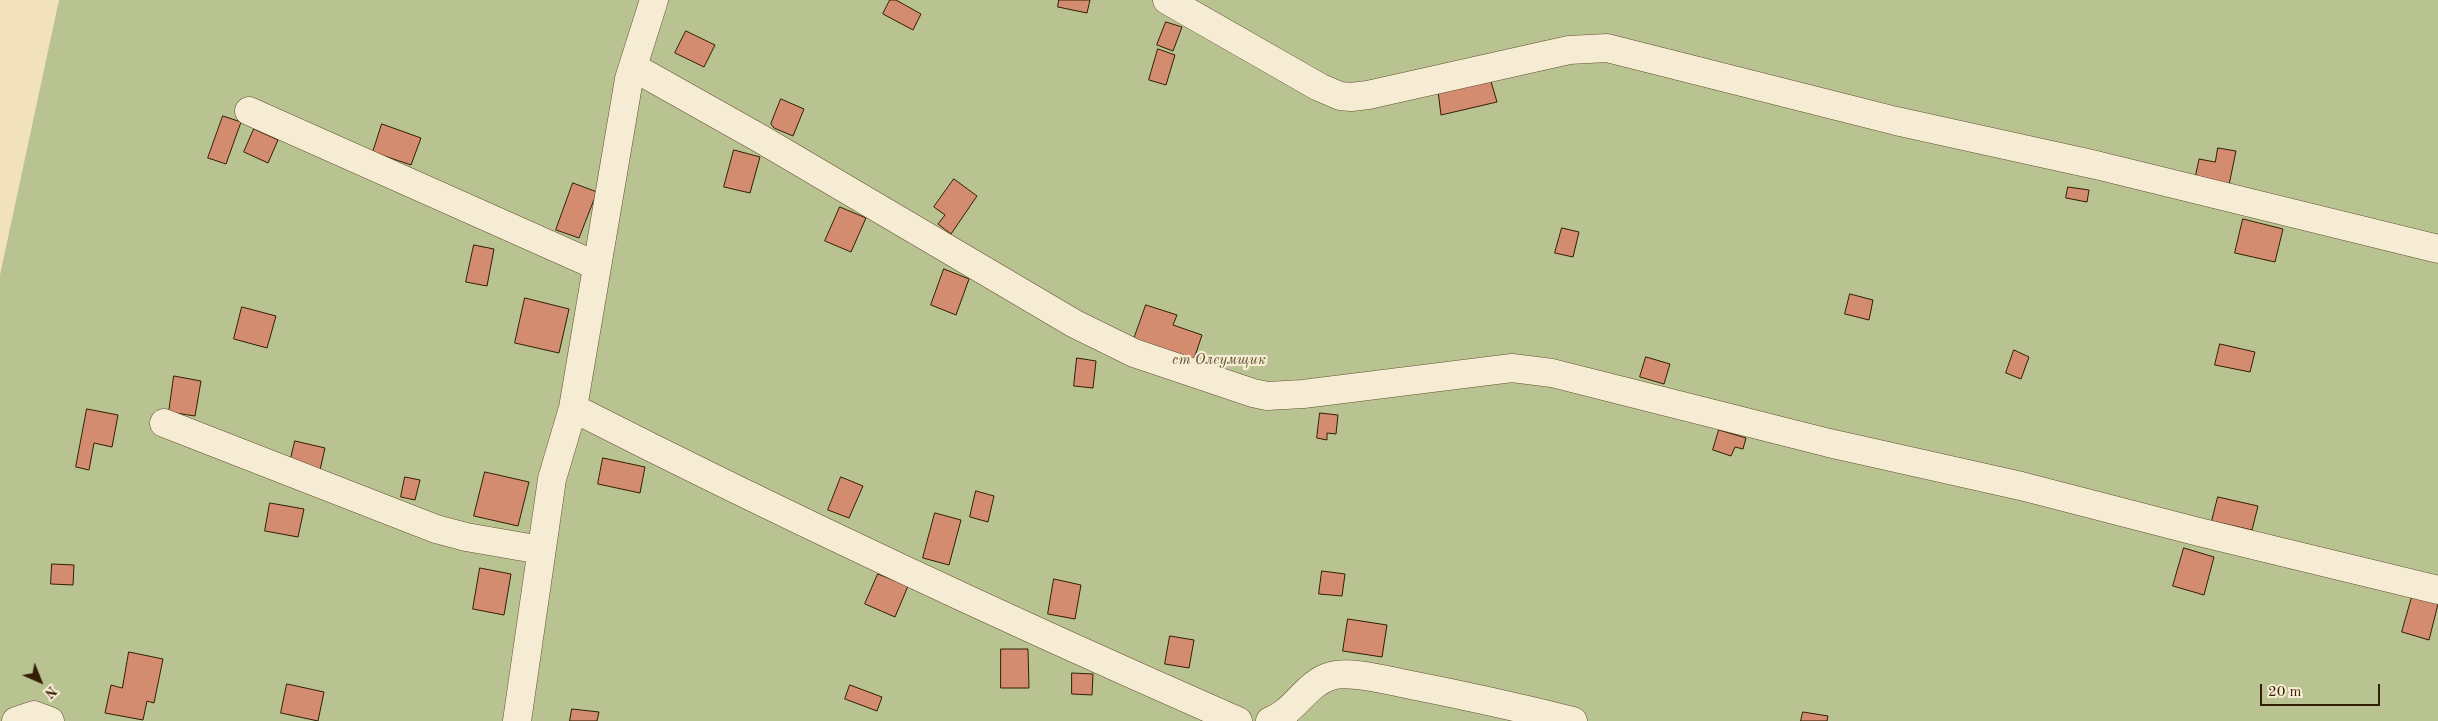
<!DOCTYPE html>
<meta charset="utf-8">
<style>
body{margin:0}
#map{position:relative;width:2438px;height:721px;overflow:hidden;background:#f1e1bc;font-family:"Old Standard TT",serif}
canvas{display:block}
.north{position:absolute;left:15px;top:656px;width:50px;height:50px;-webkit-text-stroke:4px #f6ecd3;paint-order:stroke;rotate:136deg;font-size:14px;font-weight:700;line-height:20px;text-align:center;color:#321e02}
.north::after{content:'';display:block;margin:auto;width:18px;height:22px;background:#321e02;clip-path:polygon(50% 0,100% 100%,50% 72%,0 100%)}
.scale{position:absolute;left:2260px;top:684px;width:120px;height:22px;box-sizing:border-box;border:2px solid #321e02;border-top:0;padding-left:6px;font-size:15px;line-height:18px;white-space:nowrap;color:#321e02;-webkit-text-stroke:4px #f6ecd3;paint-order:stroke}
</style>
<div id="map">
<canvas width="2438" height="721"></canvas>
<div class="north">N</div>
<div class="scale">20 m</div>
</div>
<script>
const g = document.querySelector('canvas').getContext('2d');
g.lineJoin = 'round';
function fillPath(path, color) {
  g.fillStyle = color;
  g.fill(path, 'evenodd');
}
function strokePath(path, color, width, dash) {
  g.strokeStyle = color;
  g.lineWidth = width;
  g.lineCap = dash ? 'butt' : 'round';
  g.setLineDash(dash || []);
  g.stroke(path);
}
function drawText(font, color, halo, rows, align = 'center') {
  g.font = font + ' "Old Standard TT",serif';
  g.lineWidth = 4.5;
  g.setLineDash([]);
  g.textBaseline = 'middle';
  g.strokeStyle = halo;
  g.fillStyle = color;
  for (const [text, x, y, turn = 0] of rows) {
    g.save();
    g.translate(x, y);
    g.rotate((+turn || 0) * Math.PI / 180);
    g.textAlign = isNaN(turn) ? turn : align;
    if (halo) g.strokeText(text, 0, 0);
    g.fillText(text, 0, 0);
    g.restore();
  }
}
const green = new Path2D(`
 M59 0H2438V721H0V275Z`);
const building = new Path2D(`
 M890 0H896L921 14 913 30 883 14Z
 M1059 0H1090L1087 13 1058 7Z
 M1166 22 1182 27 1173 51 1157 45Z
 M686 31 715 45 704 67 675 53Z
 M1158 49 1175 55 1166 85 1149 80Z
 M1490 78 1497 102 1441 115 1438 91Z
 M781 99 804 109 793 136 774 128 771 124Z
 M223 116 241 122 226 164 208 158Z
 M382 124 421 138 411 165 373 152Z
 M254 129 278 140 268 163 244 152Z
 M2218 148 2236 151 2229 185 2195 178 2199 159 2215 162Z
 M734 150 760 157 750 193 724 187Z
 M954 179 977 196 951 234 938 224 945 215 934 207Z
 M573 183 597 192 579 238 556 230Z
 M2068 187 2089 190 2087 202 2066 198Z
 M840 207 866 218 851 252 825 241Z
 M2243 219 2283 229 2275 262 2235 253Z
 M1562 228 1579 232 1573 257 1555 253Z
 M474 245 494 249 487 286 466 282Z
 M944 269 969 279 956 315 931 305Z
 M1850 294 1873 300 1869 320 1845 314Z
 M525 298 569 309 559 353 515 343Z
 M1146 305 1177 315 1173 325 1202 335 1194 359 1134 339Z
 M242 307 276 316 267 348 234 339Z
 M2220 344 2255 352 2250 372 2215 365Z
 M2014 350 2029 357 2021 379 2006 373Z
 M1646 357 1670 364 1664 384 1640 377Z
 M1077 358 1096 361 1093 388 1074 386Z
 M174 376 201 381 195 416 169 412Z
 M87 409 118 415 112 447 94 443 89 470 76 467Z
 M1320 413 1338 415 1336 434 1327 433V440L1317 438Z
 M1719 430 1746 438 1743 449 1735 447 1731 456 1713 450Z
 M295 441 325 448 320 470 290 463Z
 M603 458 645 467 640 493 598 484Z
 M485 472 529 482 518 526 474 516Z
 M405 477 420 480 415 500 401 497Z
 M841 477 863 486 849 518 828 510Z
 M976 491 994 496 988 522 970 517Z
 M2218 497 2258 506 2252 530 2212 521Z
 M270 503 304 509 298 537 265 531Z
 M935 513 961 520 949 565 923 558Z
 M2184 548 2214 557 2204 595 2173 586Z
 M52 564 74 565 73 585 51 584Z
 M480 568 511 574 504 615 473 609Z
 M1322 571 1345 574 1342 596 1319 594Z
 M878 574 908 586 895 617 865 604Z
 M1054 579 1081 585 1075 619 1048 614Z
 M2412 597 2438 604 2429 640 2402 632Z
 M1348 619 1387 625 1382 657 1343 651Z
 M1170 636 1194 640 1189 668 1165 664Z
 M1001 649H1028L1029 688H1001Z
 M129 652 163 659 154 703 147 701 143 720 105 713 111 685 122 688Z
 M1072 673 1093 674 1092 695 1072 694Z
 M287 684 324 692 318 721 281 713Z
 M850 685 882 697 877 711 845 699Z
 M572 709 599 712 597 721H570Z
 M1803 712 1828 716 1827 721H1801Z`);
const minor = new Path2D(`
 M1167 0 1319 87 1340 96 1351 97 1368 95 1569 50 1607 48 1896 121 2096 165 2438 249
 M633 67 761 139 1075 324 1134 353 1253 393 1267 396 1303 394 1512 368 1552 373 1829 443 2021 486 2199 532 2438 590
 M249 111 597 266
 M573 408C791 519 1014 623 1238 721
 M164 423 436 529 466 537 541 550
 M16 721 34 715 50 721
 M517 721 552 479 573 408 629 79 654 0
 M1270 721C1294 713 1306 683 1331 676 1349 670 1386 680 1406 684 1462 695 1517 707 1573 721`);
const parkNames = [
 ["ст Олеумщик",1219,360]
];
fillPath(green, '#b9c391');
fillPath(building, '#d48c71');
strokePath(building, '#321e02', 1);
strokePath(minor, '#624f30', 29);
strokePath(minor, '#f6ecd3', 28);
drawText('italic 15px', '#5a502d', '#f6ecd3', parkNames);
</script>
